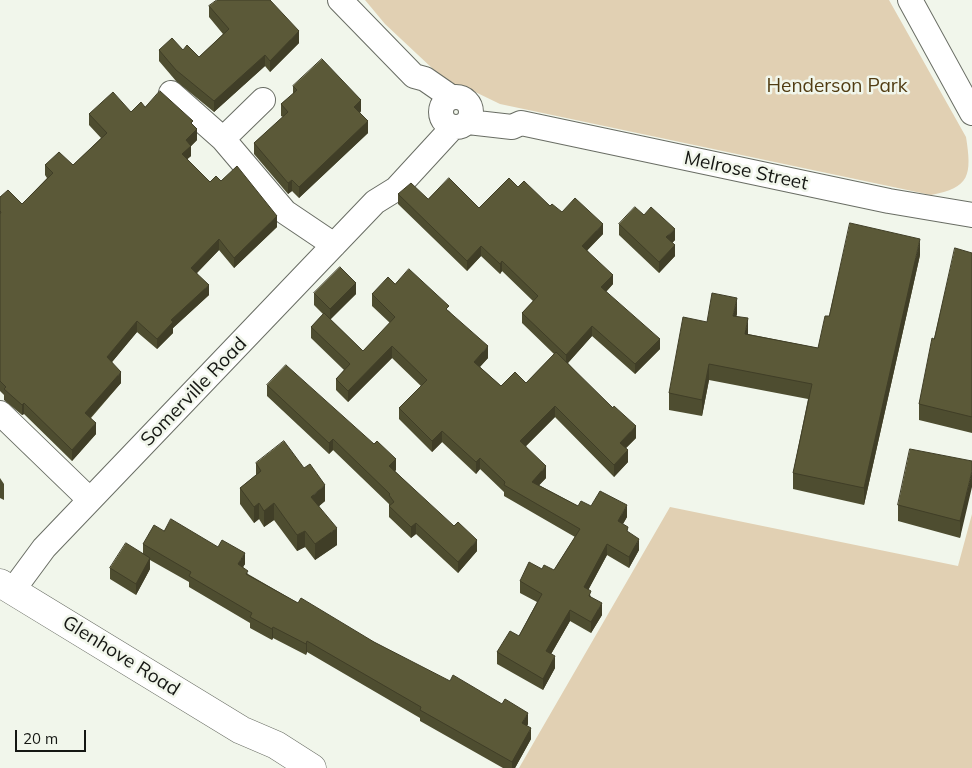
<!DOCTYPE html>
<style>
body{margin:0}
#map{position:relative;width:972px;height:768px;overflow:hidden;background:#f1f6eb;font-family:Mulish,sans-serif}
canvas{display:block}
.scale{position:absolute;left:15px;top:730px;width:71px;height:22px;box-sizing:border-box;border:2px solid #151713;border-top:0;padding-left:6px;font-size:15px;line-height:18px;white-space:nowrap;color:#151713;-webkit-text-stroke:4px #f1f6eb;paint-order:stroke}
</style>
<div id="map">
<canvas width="972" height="768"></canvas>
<div class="scale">20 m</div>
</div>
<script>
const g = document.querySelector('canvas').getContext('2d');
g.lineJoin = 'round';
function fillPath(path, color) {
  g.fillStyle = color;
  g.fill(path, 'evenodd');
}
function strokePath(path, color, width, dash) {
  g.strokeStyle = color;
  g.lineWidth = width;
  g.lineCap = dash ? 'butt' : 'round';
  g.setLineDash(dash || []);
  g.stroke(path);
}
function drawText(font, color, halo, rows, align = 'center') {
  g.font = font + ' Mulish,sans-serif';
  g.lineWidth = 5;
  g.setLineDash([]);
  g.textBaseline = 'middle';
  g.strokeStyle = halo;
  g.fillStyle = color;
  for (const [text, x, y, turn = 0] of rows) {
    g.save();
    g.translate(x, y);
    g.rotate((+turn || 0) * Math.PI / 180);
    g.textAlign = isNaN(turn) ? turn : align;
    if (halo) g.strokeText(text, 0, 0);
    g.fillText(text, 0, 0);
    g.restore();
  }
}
const green = new Path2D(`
 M365 0H889L966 137C972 175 970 188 931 195L500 104 469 89 449 84 385 24Z
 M670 507 958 566 972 514V768H519Z`);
const minor = new Path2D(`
 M340 0 414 76 425 79 451 97
 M910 0 972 113
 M171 93 223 139 285 212 334 245
 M441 112a15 15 0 1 1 30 0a15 15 0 1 1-30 0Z
 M468 122 512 127 521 123 889 201 972 215
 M223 139 263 100
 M0 413 90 500
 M13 590 44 548 375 202 396 189 453 127`);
const major = new Path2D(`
 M0 583 241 730 276 745 312 768`);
const wall = new Path2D(`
 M209 6 299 43 270 72 265 66 214 112 176 81 159 61V50H183L199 57 223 34 209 17Z
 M293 86 361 111 360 113 368 133 299 198 292 191 288 194 254 154V143L283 117 281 116V104L293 94Z
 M145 107 193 125 197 140 191 146V156L187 159 210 182 277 227 234 268 219 250 197 273 209 295 173 328V333L157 349 137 332 112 362 121 383 91 418 96 434 72 461 24 414 22 415 4 400V395L0 391V197L22 204 47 178 45 175V165H73L101 138 89 125V114L131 112Z
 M518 187 550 206 603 234 587 250 613 284 606 292 660 349 635 374 592 336 568 363 636 438 626 448 628 462 614 477 555 417 526 446 546 478 539 485 578 506H591L627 517 623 524 639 550 629 568 607 555 588 590 591 597 602 615 591 633 570 621 551 654 555 668 543 690 497 664V652L519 636 537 602 520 593V581L542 569 554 570 575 537 504 496V492L480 469 476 474 442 442 432 452 399 419V408L421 386 392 358 348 402 336 390V379L344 370 311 338V327L323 314 314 305V293L356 294 330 319 363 351 390 323 372 306V294L395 284 449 311 488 358 480 367 501 386 526 383 554 354 522 323V313L533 301 502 271 500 274 481 256 467 271 398 204V194L479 208Z
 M644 215 675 240 672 243 675 256 659 273 619 235V224Z
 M972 253V433L919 420V404L934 339Z
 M920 255 864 505 793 489V473L808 399 709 380 702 416 669 410V393L707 322 737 314 736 316 748 334 818 348 829 316Z
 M267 385 396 470 395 471 477 551 458 573 416 534 411 538 389 517V504L333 450 329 454 267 396Z
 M972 461 960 538 898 521V505Z
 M256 463 325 501 319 506 337 545 315 560 305 547 297 551 274 520 264 527 259 519 254 523 240 504V488L256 475Z
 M0 478 4 484V500L0 498Z
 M164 531 245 564 243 567 248 574 298 603 374 642 528 724 527 726 531 739 515 768H503L420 721V718L307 652 306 655 273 638 272 640 250 628V623L189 587V582L150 560V569L136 595 110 579V568L143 553V544Z`);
const shadedWall = new Path2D(`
 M299 31V43L270 72V61Z
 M265 55V66L214 112V101Z
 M361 100V111L354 118V107Z
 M368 121V133L299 198V187Z
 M197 129V140L191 146V156L182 164V154L186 140Z
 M292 180V191L288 194V183Z
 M277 216V227L234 268V258Z
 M603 224V234L582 256V246Z
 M675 229V240L666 249V237Z
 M219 239V250L191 279V268Z
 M920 239V255L864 505V488Z
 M675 245V256L659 273V262Z
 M481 246V256L467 271V261Z
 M502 261V271L500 274V264Z
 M613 275V284L601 297V287Z
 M356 283V294L330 320V309Z
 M209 285V295L173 328V333L157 349V339L171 320Z
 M737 298V314L733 332V316Z
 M748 318V334H745Z
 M137 321V332L107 368V357Z
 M592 326V336L566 365V355Z
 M660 339V349L635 374V364Z
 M392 346V358L348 402V391Z
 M488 346V358L474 373V362Z
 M709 364V380L702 416V400Z
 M121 372V383L85 423V413Z
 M24 403V414L22 415V405Z
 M555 406V417L520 452V441Z
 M96 423V434L72 461V450Z
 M636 426V438L620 454V443Z
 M442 431V442L432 452V441Z
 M333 439V450L329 454V443Z
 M628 450V462L614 477V465Z
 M480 458V469L476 474V462Z
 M396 459V470L389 477V466Z
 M546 466V478L532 493V482Z
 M972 471V487L960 538V521Z
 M325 485V501L311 513V497Z
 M259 503V519L254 523V507Z
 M274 503V520L264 527V511Z
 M627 505V517L618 532V521Z
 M416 523V534L411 538V527Z
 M337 528V545L315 560V544Z
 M305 531V547L297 551V535Z
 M639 539V550L629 568V557Z
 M477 540V551L458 573V562Z
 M607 544V555L584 598V587Z
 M245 553V564L238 575V564Z
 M150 558V569L136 595V584Z
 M602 603V615L591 633V622Z
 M570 610V621L546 663V651Z
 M273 627V638L272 640V629Z
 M307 641V652L306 655V644Z
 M555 656V668L543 690V679Z
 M528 713V724L522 734V723Z
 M531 728V739L515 768H512V762Z`);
const building = new Path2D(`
 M217 0H270L299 31 270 61 265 55 214 101 176 70 159 50 172 38 183 50 187 45 199 57 229 29 209 6Z
 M322 59 361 100 354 107 368 121 299 187 292 180 288 183 254 143 288 112 281 104 297 90 293 86Z
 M160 91 193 121 191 123 197 129 186 140 191 146 182 154 210 182 216 176 221 181 237 166 277 216 234 258 219 239 191 268 209 285 171 320 173 322 157 339 137 321 107 357 121 372 85 413 96 423 72 450 24 403 22 405 4 389 6 387 0 381V214L1 212 0 211V197L8 190 22 204 53 173 45 165 59 152 73 165 107 133 89 114 113 92 131 112 141 102 145 107Z
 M449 178 479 208 509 178 518 187 524 181 550 206 552 204 562 212 575 198 603 224 582 246 613 275 601 287 660 339 635 364 592 326 566 355 522 313 538 296 502 261 500 264 481 246 467 261 398 194 411 183 428 199Z
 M635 207 644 215 651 207 675 229 666 237 675 245 659 262 619 224Z
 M850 223 920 239 864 488 793 473 812 384 709 364 702 400 669 393 683 317 707 322 712 293 737 298 733 316 748 318 745 334 818 348 825 316H829Z
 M955 248 972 253V417L919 404 932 338 934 339Z
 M340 267 356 283 330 309 314 293Z
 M409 269 449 306 446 309 488 346 474 362 501 386 515 372 526 383 556 352 613 408 614 406 636 426 620 443 628 450 614 465 555 406 520 441 546 466 532 482 578 506 581 501 591 506 600 491 627 505 618 521 628 527 627 531 639 539 629 557 607 544 584 587 591 591 589 596 602 603 591 622 570 610 546 651 555 656 543 679 497 652 510 631 519 636 542 594 520 581 529 562 542 569 544 565 554 570 580 529 504 485 505 482 480 458 476 462 442 431 432 441 399 408 427 380 392 346 348 391 336 379 350 364 311 327 324 313 363 351 395 317 372 294 388 277 395 284Z
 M286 365 374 444 377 441 396 459 389 466 454 526 458 522 477 540 458 562 416 523 411 527 389 506 394 502 389 495 390 494 333 439 329 443 267 385Z
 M284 441 304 468 310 464 325 485 311 497 337 528 315 544 305 531 297 535 274 503 264 511 259 503 254 507 240 488 261 471 256 463Z
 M910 449 972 461V471L960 521 898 505Z
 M171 519 218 547 222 540 245 553 238 564 248 571 246 574 298 603 301 598 374 642 450 681 453 675 502 704 505 699 528 713 522 723 531 728 512 762 420 710 421 707 307 641 306 644 273 627 272 629 250 617 252 613 189 576 191 572 143 544 154 525 164 531Z
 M126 543 150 558 136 584 110 568Z`);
const parkNames = [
 ["Henderson Park",837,86]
];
const streetNames = [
 ["Melrose Street",746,171,12],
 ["Somerville Road",194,392,-46],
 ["Glenhove Road",121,656,32]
];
fillPath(green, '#e1d0b3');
strokePath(minor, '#696d64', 26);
strokePath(major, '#696d64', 29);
strokePath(minor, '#fff', 24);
strokePath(major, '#fff', 28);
fillPath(wall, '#4e4d30');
fillPath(shadedWall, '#403e27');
fillPath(building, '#5b5938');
strokePath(building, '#403e27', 1);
drawText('19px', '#513c12', '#f1f6eb', parkNames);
drawText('19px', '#151713', '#f1f6eb', streetNames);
</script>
